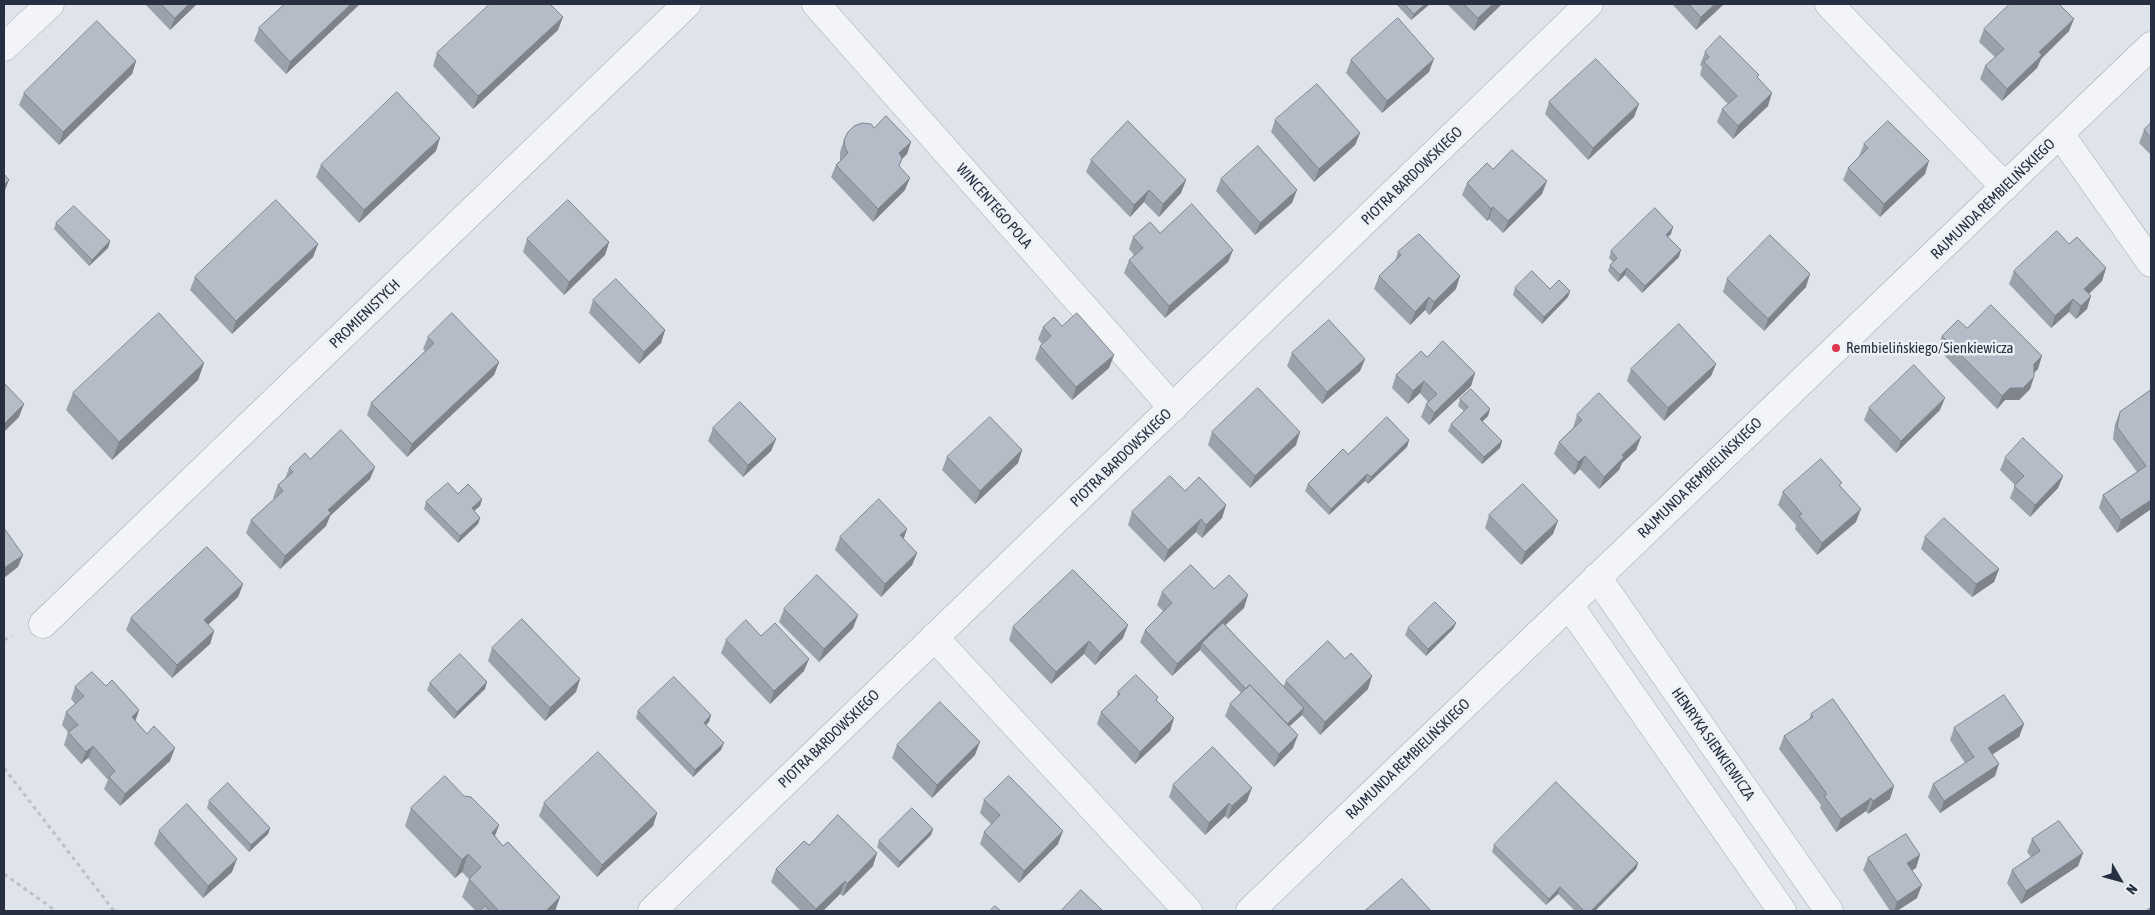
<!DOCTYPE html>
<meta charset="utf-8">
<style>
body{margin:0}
#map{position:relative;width:2155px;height:915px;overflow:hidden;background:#dfe3ea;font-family:"Asap Condensed",sans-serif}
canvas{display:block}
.frame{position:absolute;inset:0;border:5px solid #263042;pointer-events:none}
.north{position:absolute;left:2095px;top:855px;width:50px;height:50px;-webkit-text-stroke:4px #eef2f7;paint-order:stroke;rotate:128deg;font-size:14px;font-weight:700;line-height:20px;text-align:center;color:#263042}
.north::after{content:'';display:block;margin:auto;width:18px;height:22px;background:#263042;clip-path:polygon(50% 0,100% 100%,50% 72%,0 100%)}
</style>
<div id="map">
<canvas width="2155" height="915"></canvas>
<div class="frame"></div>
<div class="north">N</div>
</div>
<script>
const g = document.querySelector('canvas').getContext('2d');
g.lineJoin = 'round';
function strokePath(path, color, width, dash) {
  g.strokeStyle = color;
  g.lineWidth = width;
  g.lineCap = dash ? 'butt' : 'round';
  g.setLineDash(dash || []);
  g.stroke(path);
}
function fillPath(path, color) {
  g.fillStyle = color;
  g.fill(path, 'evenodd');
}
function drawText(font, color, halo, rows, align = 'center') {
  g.font = font + ' "Asap Condensed",sans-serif';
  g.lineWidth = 5;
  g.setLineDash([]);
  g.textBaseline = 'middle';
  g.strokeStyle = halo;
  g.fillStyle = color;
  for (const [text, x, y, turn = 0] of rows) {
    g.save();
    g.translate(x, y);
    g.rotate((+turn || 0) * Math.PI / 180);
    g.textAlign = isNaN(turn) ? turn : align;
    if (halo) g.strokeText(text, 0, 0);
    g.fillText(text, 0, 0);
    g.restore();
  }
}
const path = new Path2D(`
 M4 640 12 636
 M4 768 114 911
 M4 874 56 911`);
const minor = new Path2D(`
 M816 4 1173 408
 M1829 4 2005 187
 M4 47 50 4
 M2060 134 2151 263
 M1597 577 1829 911
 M1569 605 1782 911
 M43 624 687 4
 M934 637 1188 911
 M652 911 1589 4
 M1250 911 2151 46`);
const wall = new Path2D(`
 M145 4H197L170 30Z
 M285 4H360L286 74 254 41 259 28Z
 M1396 4H1430L1411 20Z
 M1447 4H1502L1474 31Z
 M1672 4H1724L1696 30Z
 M1984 29 2069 31 2041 59 2037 68 2002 101 1980 79 1985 66 1995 57 1979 42Z
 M558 30 473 109 433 66 437 53Z
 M1705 52 1758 78 1768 106 1733 139 1717 122 1722 109 1728 104 1700 75 1702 67 1700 65Z
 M1351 60 1429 72 1382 113 1346 73Z
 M136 61 132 74 59 145 19 105 24 93Z
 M1549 102 1634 117 1588 160 1545 114Z
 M1275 120 1360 133 1355 145 1314 182 1271 132Z
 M2151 123V155L2139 143 2144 130Z
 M874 128 911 142 907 154 902 159 899 166 905 190 873 222 831 177 836 165 840 161V152L844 140Z
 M1864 144 1925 174 1880 217 1843 180 1848 168 1859 156Z
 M436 151 359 223 316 177 321 165Z
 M1091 160 1186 180 1181 193 1159 217 1144 202 1130 217 1086 172Z
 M1493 169 1542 194 1503 233 1489 219 1487 221 1462 195 1467 183Z
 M1221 179 1292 203 1255 235 1216 191Z
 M56 223 110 241 108 248 89 266 54 229Z
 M1671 234 1668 237 1679 257 1642 293 1625 275 1618 282 1608 271 1610 265 1613 262 1609 258 1611 251Z
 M1133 237 1233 250 1228 262 1165 318 1124 273 1129 260 1134 255 1129 249Z
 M527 239 609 242 605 255 564 295 523 252Z
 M318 244 313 257 232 334 190 290 195 277Z
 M2069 244 2106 268 2102 281 2089 294 2087 309 2076 319 2069 312 2051 328 2009 284 2014 271Z
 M1398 252 1456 289 1429 315 1425 310 1410 325 1374 289 1379 276 1395 261Z
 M1727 279 1806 287 1764 331 1723 292Z
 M1515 288 1570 291 1568 297 1542 324 1513 295Z
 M593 300 665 330 661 343 639 364 589 313Z
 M1062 326 1114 355 1109 368 1072 400 1035 359 1040 346 1042 344 1038 339 1043 327Z
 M1967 328 2038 369 2034 372 2030 389 2019 400H2005L1997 409 1937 348 1942 336Z
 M428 337 499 362 494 375 407 457 367 415 371 403 425 351 423 349Z
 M1292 353 1365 359 1360 371 1322 404 1287 366Z
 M1427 357 1475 373 1471 386 1429 425 1421 417 1426 404 1428 402 1420 393 1408 404 1392 388 1396 375Z
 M204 363 198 380 112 460 66 410 73 393Z
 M1716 364 1711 376 1664 421 1627 381 1631 369Z
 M2151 390V509L2117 533 2099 508 2103 495 2137 472 2113 439 2115 424 2120 412Z
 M1460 399 1490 409 1488 416 1482 421 1502 441 1500 448 1482 464 1448 431 1451 424 1464 411 1458 406Z
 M1869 408 1940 410 1896 453 1864 420Z
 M1577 415 1641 437 1636 450 1622 463 1619 470 1599 489 1580 469 1574 475 1554 454 1559 442 1573 428Z
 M713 428 776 439 771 451 743 477 708 441Z
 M1212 432 1296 445 1250 488 1208 445Z
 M1409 440 1407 447 1368 484 1365 481 1329 515 1305 491 1308 484 1348 454Z
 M1022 450 1018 463 975 504 942 470 947 457Z
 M2005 458 2063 476 2058 488 2030 517 2010 498 2015 485 2000 470Z
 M310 459 370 479 330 516 326 526 280 569 246 533 251 520 274 499 273 498 278 485 285 479 289 468Z
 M1841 486 1856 522 1817 555 1795 529 1796 525 1778 505 1783 492Z
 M1185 491 1226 505 1222 518 1202 538 1196 532 1164 562 1128 525 1132 512Z
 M458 494 482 499 480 506 474 511 480 518 478 524 458 543 424 509 426 502Z
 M1489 515 1553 534 1521 565 1485 528Z
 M840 537 903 539 917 553 912 565 881 597 835 550Z
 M1925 537 1999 569 1994 582 1972 597 1921 549Z
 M243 584 238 597 208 625 214 631 210 644 172 678 126 630 131 618Z
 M1214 589 1244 608 1225 625 1283 687 1286 681 1368 689 1320 735 1302 715 1289 726 1293 748 1274 767 1225 716 1230 704 1241 693 1200 650 1172 676 1140 642 1145 630 1163 611 1157 605 1162 592Z
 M784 609 858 615 853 628 819 662 779 622Z
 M1456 623 1453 629 1426 656 1405 635 1408 628Z
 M1013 627 1123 638 1095 665 1084 654 1051 684 1009 640Z
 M761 636 804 671 770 704 721 653 726 640Z
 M492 648 580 679 576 692 545 721 488 661Z
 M430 683 485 689 454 719 427 690Z
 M106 686 139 710 135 721 170 761 120 806 104 789 108 780 88 758 81 764 64 745 68 732 62 725 66 712 75 704 71 699 75 687Z
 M1118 692 1157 701 1174 718 1170 731 1135 764 1097 724 1101 712 1116 698Z
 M638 711 711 715 709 722 706 725 721 750 693 777 636 718Z
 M1811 714 1890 799 1868 814 1866 811 1836 832 1820 808 1821 805 1779 749 1784 736 1809 720Z
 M2024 724 2019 737 1993 754 1995 776 1940 813 1928 797 1933 784 1965 763 1950 740 1954 728Z
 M897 745 975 755 932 798 892 758Z
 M1173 785 1247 801 1228 819 1225 816 1205 835 1169 797Z
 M464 796 499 825 495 836 503 846 560 897 555 911H476L462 897 469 879 462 872 455 878 405 826 411 808Z
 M984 800 1058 844 1019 883 980 844 984 832 991 824 980 813Z
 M209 801 270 828 268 834 249 852 207 808Z
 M544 803 657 813 653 826 597 877 539 816Z
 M933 829 931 835 898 868 877 847 879 841Z
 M159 831 232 872 203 898 154 844Z
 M2032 839 2083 853 2078 866 2021 904 2007 883 2012 870 2031 857 2027 852Z
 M809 845 873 866 843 896 840 894 823 911H801L771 882 776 869Z
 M1494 845 1638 863 1636 869 1595 911H1575L1558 894 1546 905 1492 852Z
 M1868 858 1916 868 1912 870 1917 898 1897 911H1890L1863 870Z`);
const shadedWall = new Path2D(`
 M189 4H197L170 30 175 18Z
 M351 4H360L286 74 290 62Z
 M1425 4H1430L1411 20 1414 14Z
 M1493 4H1502L1474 31 1478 18Z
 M1715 4H1724L1696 30 1701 17Z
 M563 17 558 30 473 109 478 96Z
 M2074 19 2069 31 2041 59 2037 68 2002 101 2007 89 2039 52Z
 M1434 59 1429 72 1382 113 1387 101Z
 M136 61 132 74 59 145 63 132Z
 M1772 93 1768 106 1733 139 1738 126Z
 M1639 104 1634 117 1588 160 1593 148Z
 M1360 133 1355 145 1314 182 1319 169Z
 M440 138 436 151 359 223 364 210Z
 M911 142 907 154 895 166 899 153Z
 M1929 161 1925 174 1880 217 1884 204Z
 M910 178 905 190 873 222 878 209Z
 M9 180 4 193V194V185Z
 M1186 180 1181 193 1159 217 1163 204Z
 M1547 181 1542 194 1503 233 1508 221Z
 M1149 190 1144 202 1130 217 1134 205Z
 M1297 190 1292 203 1255 235 1260 223Z
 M1493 207 1489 219 1487 221 1491 209Z
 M1673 227 1671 234 1663 241 1666 235Z
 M110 241 108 248 89 266 92 260Z
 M609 242 605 255 564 295 569 282Z
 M318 244 313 257 232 334 236 321Z
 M1233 250 1228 262 1165 318 1169 306Z
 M1681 250 1679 257 1642 293 1645 286Z
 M1627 268 1625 275 1618 282 1620 275Z
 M2106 268 2102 281 2080 302 2084 289Z
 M1810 274 1806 287 1764 331 1768 319Z
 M1460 276 1456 289 1429 315 1434 302Z
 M1570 291 1568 297 1542 324 1544 317Z
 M2091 296 2087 309 2076 319 2081 306Z
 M1429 297 1425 310 1410 325 1415 312Z
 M2073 299 2069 312 2051 328 2055 316Z
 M665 330 661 343 639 364 644 352Z
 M1114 355 1109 368 1072 400 1076 387Z
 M2042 356 2038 369 2030 377 2034 364Z
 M1365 359 1360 371 1322 404 1327 392Z
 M499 362 494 375 407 457 412 444Z
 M204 363 198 380 112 460 119 442Z
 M1716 364 1711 376 1664 421 1668 408Z
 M1475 373 1471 386 1429 425 1434 413Z
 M2034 377 2030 389 2019 400H2005L1997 409 2002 396 2010 388Z
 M1424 381 1420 393 1408 404 1413 391Z
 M1945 398 1940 410 1896 453 1901 441Z
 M24 404 19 417 4 432V424Z
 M1490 409 1488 416 1478 426 1480 419Z
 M1300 432 1296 445 1250 488 1255 476Z
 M1641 437 1636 450 1622 463 1619 470 1599 489 1604 477 1622 455Z
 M776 439 771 451 743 477 748 465Z
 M1409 440 1407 447 1368 484 1371 477Z
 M1502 441 1500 448 1482 464 1484 457Z
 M1022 450 1018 463 975 504 980 491Z
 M1585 456 1580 469 1574 475 1578 462Z
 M375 467 370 479 330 516 326 526 280 569 285 556 328 510Z
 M1367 474 1365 481 1329 515 1331 509Z
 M2063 476 2058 488 2030 517 2035 505Z
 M482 499 480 506 469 515 472 508Z
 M2151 500V509L2117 533 2121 520Z
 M1226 505 1222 518 1202 538 1206 525Z
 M1861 509 1856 522 1817 555 1822 543Z
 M480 518 478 524 458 543 460 536Z
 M1201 519 1196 532 1164 562 1168 550Z
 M1558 521 1553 534 1521 565 1525 552Z
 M907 529 903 541 900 535Z
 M917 553 912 565 881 597 885 584Z
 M23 555 18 567 4 578V568Z
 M1999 569 1994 582 1972 597 1976 584Z
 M243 584 238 597 199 633 204 620Z
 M1248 595 1244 608 1204 645 1202 643 1200 650 1172 676 1177 664Z
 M858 615 853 628 819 662 824 649Z
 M1456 623 1453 629 1426 656 1428 649Z
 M1128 625 1123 638 1095 665 1100 653Z
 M214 631 210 644 172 678 177 665Z
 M1089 641 1084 654 1051 684 1056 672Z
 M809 659 804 671 770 704 774 691Z
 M1372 676 1368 689 1320 735 1325 722Z
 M580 679 576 692 545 721 550 708Z
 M487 682 485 689 454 719 457 712Z
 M1304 708 1302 715 1281 734 1283 728Z
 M139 710 135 722 132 717Z
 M711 715 709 722 701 729 704 723Z
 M1174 718 1170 731 1135 764 1140 752Z
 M2024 724 2019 737 1984 760 1988 748Z
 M1298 735 1293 748 1274 767 1279 754Z
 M980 742 975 755 932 798 937 785Z
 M724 743 721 750 693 777 695 770Z
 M93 746 88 758 81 764 86 752Z
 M175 748 170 761 120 806 125 794Z
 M1999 764 1995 776 1940 813 1944 801Z
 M1894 786 1890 799 1868 814 1873 801Z
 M1252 788 1247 801 1228 819 1232 806Z
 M1871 798 1866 811 1836 832 1841 819Z
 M1229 803 1225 816 1205 835 1209 823Z
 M657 813 653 826 597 877 602 865Z
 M499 825 492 843V833Z
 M270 828 268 834 249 852 251 845Z
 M933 829 931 835 898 868 900 862Z
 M1063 831 1058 844 1019 883 1024 871Z
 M877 853 873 866 843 896 847 884Z
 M2083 853 2078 866 2021 904 2026 891Z
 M468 854 462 872 455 878 462 860Z
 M1920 855 1916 868 1903 876 1907 863Z
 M237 859 232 872 203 898 208 886Z
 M1638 863 1636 869 1595 911H1591Z
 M845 881 840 894 823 911H816V909Z
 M1922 885 1917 898 1897 911H1894L1897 902Z
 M1560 887 1558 894 1546 905 1549 899Z
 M560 897 555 911H546Z`);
const building = new Path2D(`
 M161 4H189L175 18Z
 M285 4H351L290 62 259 28Z
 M490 4H550L563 17 478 96 437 53Z
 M1405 4H1425L1414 14Z
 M1464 4H1493L1478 18Z
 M1689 4H1715L1701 17Z
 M2010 4H2059L2074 19 2039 52 2042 55 2007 89 1985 66 2004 49 1984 29Z
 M1398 18 1434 59 1387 101 1351 60Z
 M97 21 136 61 63 132 24 93Z
 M1720 36 1759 75 1757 77 1772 93 1738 126 1722 109 1737 96 1704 62 1709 57 1705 52Z
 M1596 59 1639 104 1593 148 1549 102Z
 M1317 84 1360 133 1319 169 1275 120Z
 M397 92 440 138 364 210 321 165Z
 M886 116 911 142 899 153 902 158 899 166 910 178 878 209 836 165 848 153 845 148 844 140 848 132 854 126 862 123 871 124 874 128Z
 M1128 121 1186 180 1163 204 1149 190 1134 205 1091 160Z
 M1888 121 1929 161 1884 204 1848 168 1868 148 1864 144Z
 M2151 123V138L2144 130Z
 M1258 146 1297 190 1260 223 1221 179Z
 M1512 150 1547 181 1508 221 1493 207 1491 209 1467 183 1487 163 1493 169Z
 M4 174 9 180 4 185Z
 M276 200 318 244 236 321 195 277Z
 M568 200 609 242 569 282 527 239Z
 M1192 204 1233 250 1169 306 1129 260 1143 248 1133 237 1150 222 1160 233Z
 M74 206 110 241 92 260 56 223Z
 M1655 208 1673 227 1666 235 1681 250 1645 286 1627 268 1620 275 1610 265 1617 258 1611 251Z
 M2057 231 2069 244 2077 237 2106 268 2084 289 2091 296 2081 306 2073 299 2055 316 2014 271Z
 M1419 234 1460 276 1434 302 1429 297 1415 312 1379 276 1401 255 1398 252Z
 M1770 235 1810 274 1768 319 1727 279Z
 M1532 271 1550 289 1559 280 1570 291 1544 317 1515 288Z
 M616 279 665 330 644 352 593 300Z
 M1991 305 2042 356 2034 364V377L2023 388H2010L2002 396 1942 336 1958 320 1967 328Z
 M159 313 204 363 119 442 73 393Z
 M452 313 499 362 412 444 371 403 434 343 428 337Z
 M1077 313 1114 355 1076 387 1040 346 1051 336 1043 327 1054 317 1062 326Z
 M1329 320 1365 359 1327 392 1292 353Z
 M1679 324 1716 364 1668 408 1631 369Z
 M1443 341 1475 373 1434 413 1426 404 1437 394 1424 381 1413 391 1396 375 1421 351 1427 357Z
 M1914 365 1945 398 1901 441 1869 408Z
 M4 383 24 404 4 424Z
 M1258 388 1300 432 1255 476 1212 432Z
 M1471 389 1490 409 1480 419 1502 441 1484 457 1451 424 1468 407 1460 399Z
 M2151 390V500L2121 520 2103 495 2146 466 2117 427 2120 412Z
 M1599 393 1641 437 1622 455 1624 457 1604 477 1585 456 1578 462 1559 442 1582 420 1577 415Z
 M740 402 776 439 748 465 713 428Z
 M990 417 1022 450 980 491 947 457Z
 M1387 417 1409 440 1371 477 1367 474 1331 509 1308 484 1343 449 1348 454Z
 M341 430 375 467 328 510 331 513 285 556 251 520 283 491 278 485 293 472 289 468 305 453 310 459Z
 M2023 438 2063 476 2035 505 2014 486 2024 476 2005 458Z
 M1821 459 1842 483 1839 485 1861 509 1822 543 1799 516 1802 514 1783 492Z
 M1170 476 1185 491 1199 477 1226 505 1206 525 1201 519 1168 550 1132 512Z
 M448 483 458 494 468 484 482 499 472 508 480 518 460 536 426 502Z
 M1523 484 1558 521 1525 552 1489 515Z
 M879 499 907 529 900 535 917 553 885 584 840 537Z
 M1944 518 1999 569 1976 584 1925 537Z
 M4 528 23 555 4 568Z
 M207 547 243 584 204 620 214 631 177 665 131 618Z
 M1191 565 1214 589 1229 575 1248 595 1177 664 1145 630 1172 603 1162 592Z
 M1073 570 1128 625 1100 653 1089 641 1056 672 1013 627Z
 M817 575 858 615 824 649 784 609Z
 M1435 602 1456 623 1428 649 1408 628Z
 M522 619 580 679 550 708 492 648Z
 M746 620 761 636 775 623 809 659 774 691 726 640Z
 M1223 623 1304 708 1287 724 1250 685 1246 689 1202 643Z
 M1328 641 1345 659 1351 653 1372 676 1325 722 1286 681Z
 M460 654 487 682 457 712 430 683Z
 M92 672 106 686 112 680 139 710 132 717 147 734 154 726 175 748 125 794 109 777 115 771 93 746 86 752 68 732 78 725 66 712 84 696 75 687Z
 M1136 675 1158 697 1156 700 1174 718 1140 752 1101 712 1120 694 1118 692Z
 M674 677 711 715 704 723 724 743 695 770 638 711Z
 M1250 685 1298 735 1279 754 1230 704Z
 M2004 695 2024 724 1988 748 1999 764 1944 801 1933 784 1974 757 1954 728Z
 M1833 699 1894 786 1873 801 1871 798 1841 819 1824 796 1827 794 1784 736 1813 717 1811 714Z
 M940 702 980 742 937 785 897 745Z
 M1213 747 1252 788 1232 806 1229 803 1209 823 1173 785Z
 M598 752 657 813 602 865 544 803Z
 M445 776 464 796 471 797 499 825 492 833 503 846 508 842 560 897 546 911H499L469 879 481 867 468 854 462 860 411 808Z
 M1009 776 1063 831 1024 871 984 832 1000 815 984 800Z
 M1556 782 1638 863 1591 911H1584L1560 887 1549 899 1494 845Z
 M228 783 270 828 251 845 209 801Z
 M187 804 237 859 208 886 159 831Z
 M912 808 933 829 900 862 879 841Z
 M838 815 877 853 847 884 845 881 816 909 776 869 804 841 809 845Z
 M2059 821 2083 853 2026 891 2012 870 2040 851 2032 839Z
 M1906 834 1920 855 1907 863 1922 885 1897 902 1868 858Z
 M1402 879 1431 911H1365Z
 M1081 890 1103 911H1061Z
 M485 906 490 911H480Z
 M995 906 1001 911H990Z
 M2151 908V911H2146Z`);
const markers = [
 [1836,348,5,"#dc364d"]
];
const streetNames = [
 ["PIOTRA BARDOWSKIEGO",1412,176,-44],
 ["RAJMUNDA REMBIELIŃSKIEGO",1993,199,-44],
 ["WINCENTEGO POLA",994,206,49],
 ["PROMIENISTYCH",365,314,-44],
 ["PIOTRA BARDOWSKIEGO",1121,458,-44],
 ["RAJMUNDA REMBIELIŃSKIEGO",1700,478,-44],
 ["PIOTRA BARDOWSKIEGO",829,739,-44],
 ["HENRYKA SIENKIEWICZA",1713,744,55],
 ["RAJMUNDA REMBIELIŃSKIEGO",1408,759,-44]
];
const poiNames = [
 ["Rembielińskiego/Sienkiewicza",1846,348]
];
strokePath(minor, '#a4aab4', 29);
strokePath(path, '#bdc1c8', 3, [4, 4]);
strokePath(minor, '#f2f4f7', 28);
fillPath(wall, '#9ca2ab');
fillPath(shadedWall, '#7f848b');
fillPath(building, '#b5bcc7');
strokePath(building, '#7f848b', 1);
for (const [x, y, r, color] of markers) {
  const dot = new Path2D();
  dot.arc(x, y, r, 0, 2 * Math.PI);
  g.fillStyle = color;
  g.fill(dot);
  strokePath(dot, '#eef2f7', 2);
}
drawText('15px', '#263042', '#eef2f7', streetNames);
drawText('15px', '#263042', '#eef2f7', poiNames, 'left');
</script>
